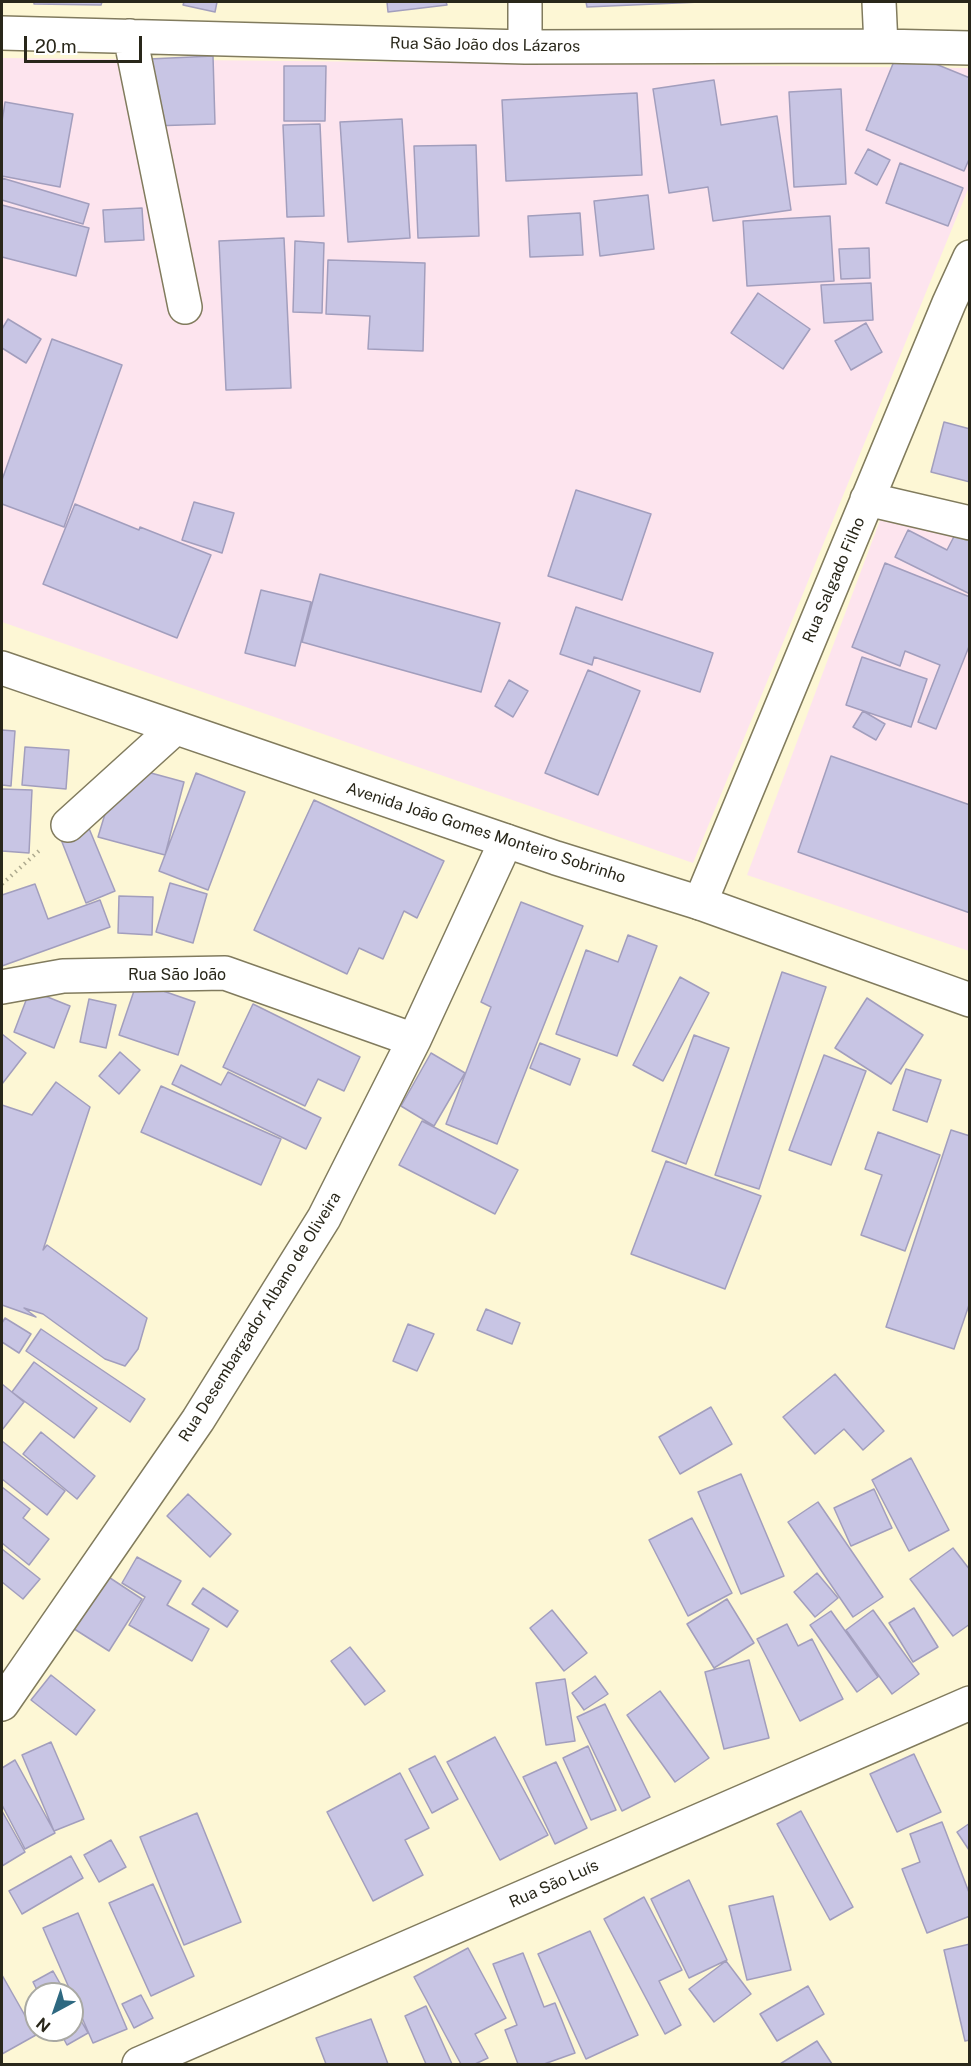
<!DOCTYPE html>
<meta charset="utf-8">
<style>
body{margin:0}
#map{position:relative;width:971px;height:2066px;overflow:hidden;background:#fdf7d5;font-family:"Public Sans",sans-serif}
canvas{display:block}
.frame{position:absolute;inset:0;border:3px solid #29271a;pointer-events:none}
.north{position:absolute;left:24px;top:1982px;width:60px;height:60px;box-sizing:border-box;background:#fff;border:2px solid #a9a9a3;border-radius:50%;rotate:220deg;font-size:16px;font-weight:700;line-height:24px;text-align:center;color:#29271a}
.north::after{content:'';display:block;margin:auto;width:21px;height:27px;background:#2e6981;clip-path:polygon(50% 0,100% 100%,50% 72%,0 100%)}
.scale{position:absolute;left:24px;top:36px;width:118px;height:27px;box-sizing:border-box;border:3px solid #29271a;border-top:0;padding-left:8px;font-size:18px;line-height:21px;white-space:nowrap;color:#29271a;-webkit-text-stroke:4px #fff;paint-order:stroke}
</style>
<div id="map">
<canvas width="971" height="2066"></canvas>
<div class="frame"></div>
<div class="north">N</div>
<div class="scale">20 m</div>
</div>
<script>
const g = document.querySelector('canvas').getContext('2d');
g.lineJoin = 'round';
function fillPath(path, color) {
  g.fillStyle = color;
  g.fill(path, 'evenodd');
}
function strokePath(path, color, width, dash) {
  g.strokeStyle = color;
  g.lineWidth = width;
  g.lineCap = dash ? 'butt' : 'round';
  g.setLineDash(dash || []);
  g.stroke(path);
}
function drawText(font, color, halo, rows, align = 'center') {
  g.font = font + ' "Public Sans",sans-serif';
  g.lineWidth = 5;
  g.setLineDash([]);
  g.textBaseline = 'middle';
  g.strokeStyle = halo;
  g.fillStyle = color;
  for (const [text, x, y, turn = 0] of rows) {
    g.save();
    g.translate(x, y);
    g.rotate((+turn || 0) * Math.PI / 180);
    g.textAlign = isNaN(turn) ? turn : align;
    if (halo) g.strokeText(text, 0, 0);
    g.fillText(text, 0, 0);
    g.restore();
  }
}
const commercial = new Path2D(`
 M2 58 969 68V187L693 863 2 622Z
 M882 515 969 535V951L747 875Z`);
const building = new Path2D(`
 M34 2H102L101 5 34 4Z
 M184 2H217L215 12 183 5Z
 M387 2H446L447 5 388 12Z
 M586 2H700L587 7Z
 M899 49 970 78V157L964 171 866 130Z
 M213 56 215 124 151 126 149 59Z
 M284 66H326L325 121H284Z
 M714 80 721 125 777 116 791 210 713 221 708 187 669 193 653 89Z
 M841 89 846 184 794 187 789 92Z
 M637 93 642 175 506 181 502 100Z
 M5 102 73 114 60 187 2 176V122Z
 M402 119 410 238 348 242 340 122Z
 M320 124 324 216 287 217 283 125Z
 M476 145 479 236 418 238 414 146Z
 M868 149 890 160 877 185 855 173Z
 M900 163 963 188 948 226 886 203Z
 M2 178 89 204 83 224 2 200Z
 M648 195 654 249 600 256 594 201Z
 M2 205 89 228 76 276 2 257Z
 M142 208 144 240 105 242 103 210Z
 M580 213 583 255 530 257 528 216Z
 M830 216 834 281 747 286 743 221Z
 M284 238 291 388 226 390 219 241Z
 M295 241 324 243 322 313 293 312Z
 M869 248 870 278 841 279 839 249Z
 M328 260 425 263 423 351 368 349 370 316 326 314Z
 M871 283 873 320 824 323 821 285Z
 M758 293 810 329 783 369 731 333Z
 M8 319 41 339 26 363 2 348V329Z
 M866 323 882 352 851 370 835 341Z
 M52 339 122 365 64 527 2 504V480Z
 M944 422 970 429V482L931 472Z
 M576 490 651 514 622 600 548 576Z
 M194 502 234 513 222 553 182 540Z
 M75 504 139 530 140 527 211 555 177 638 43 584Z
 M960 525 970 530V594L895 557 908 530 947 550Z
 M885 563 970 597V644L936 729 918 722 940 665 905 651 900 666 852 647Z
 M320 574 500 623 481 692 302 642Z
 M261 590 311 602 295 666 245 653Z
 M576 607 713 653 700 692 594 657 592 665 560 654Z
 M862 657 927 679 911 727 846 705Z
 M588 670 640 691 598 795 545 773Z
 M509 680 528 691 513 717 495 706Z
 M863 711 885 724 876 740 853 727Z
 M2 730 15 731 11 786 2 785Z
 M25 747 69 750 66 789 22 785Z
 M831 756 970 805V913L798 852Z
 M151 773 184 782 165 855 98 837 108 804Z
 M196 773 245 792 208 890 159 871Z
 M2 789 32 790 29 853 2 851Z
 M314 800 444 861 417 918 404 911 383 959 359 948 347 974 254 930Z
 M88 826 115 891 86 903 60 837Z
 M170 883 207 894 193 943 156 932Z
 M35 884 48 919 100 900 110 927 2 966V895Z
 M119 896 153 897 152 935 118 933Z
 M521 902 583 926 497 1144 446 1124 491 1007 481 1002Z
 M628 935 657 946 617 1056 556 1034 586 950 618 962Z
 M782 972 826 987 759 1189 715 1175Z
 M680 977 709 993 663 1081 633 1065Z
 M137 982 195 1002 178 1055 119 1035Z
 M30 990 70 1006 54 1048 14 1032Z
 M867 998 923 1035 891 1084 835 1048Z
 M89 999 116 1005 106 1048 80 1042Z
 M253 1004 360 1057 344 1091 318 1079 305 1106 223 1067Z
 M2 1034 26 1053 2 1084Z
 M694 1035 729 1048 686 1164 652 1151Z
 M540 1043 580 1059 570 1085 530 1068Z
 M120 1052 140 1070 119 1094 99 1076Z
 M431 1053 465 1073 434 1126 401 1106Z
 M824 1055 866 1071 831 1165 789 1150Z
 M181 1065 221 1085 228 1072 321 1118 306 1149 172 1084Z
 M906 1069 941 1080 927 1122 893 1110Z
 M56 1082 90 1107 43 1250 47 1245 147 1318 138 1349 125 1366 105 1359 43 1314 24 1308 36 1317 2 1305V1105L32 1115Z
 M161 1086 281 1139 261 1185 141 1132Z
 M422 1121 518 1170 495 1214 399 1165Z
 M951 1130 970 1136V1302L954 1349 886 1327Z
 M878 1132 940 1155 905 1251 861 1235 882 1175 865 1169Z
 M666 1161 761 1196 725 1289 631 1254Z
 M486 1309 520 1323 512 1344 477 1330Z
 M5 1318 31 1334 19 1353 2 1342V1323Z
 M408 1324 434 1334 417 1371 393 1361Z
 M41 1329 145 1399 130 1422 26 1351Z
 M34 1362 97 1408 74 1438 12 1392Z
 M835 1374 884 1431 863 1450 844 1429 815 1454 783 1417Z
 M2 1384 24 1402 2 1430Z
 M711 1407 732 1444 680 1474 659 1437Z
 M41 1432 95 1476 77 1499 23 1454Z
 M2 1441 65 1491 47 1515 2 1479Z
 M911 1458 949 1530 909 1551 872 1480Z
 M741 1474 784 1576 741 1594 698 1492Z
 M2 1487 30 1509 23 1518 49 1539 29 1565 2 1543Z
 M874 1489 892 1528 851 1546 834 1508Z
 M188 1494 231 1534 210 1557 167 1516Z
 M818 1502 883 1597 853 1617 788 1522Z
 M692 1518 732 1593 688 1616 649 1540Z
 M953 1548 970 1570V1624L953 1636 910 1579Z
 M2 1549 40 1579 23 1599 2 1582Z
 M137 1557 181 1581 167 1605 209 1629 192 1661 129 1625 145 1597 122 1583Z
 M101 1572 142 1599 109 1651 68 1625Z
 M817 1573 838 1598 815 1617 794 1592Z
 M203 1588 238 1611 227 1627 192 1604Z
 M727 1599 754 1643 714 1668 687 1624Z
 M914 1608 938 1647 913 1662 889 1623Z
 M552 1610 587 1653 564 1671 530 1628Z
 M873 1610 919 1674 892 1694 846 1630Z
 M831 1611 878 1677 857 1692 810 1625Z
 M787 1624 798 1646 812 1639 843 1699 800 1721 757 1639Z
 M350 1647 385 1691 365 1705 331 1661Z
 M749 1660 769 1738 724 1749 705 1672Z
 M51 1675 95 1710 76 1735 31 1700Z
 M595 1676 608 1694 584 1710 572 1693Z
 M565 1679 575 1741 546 1745 536 1683Z
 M660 1691 709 1758 675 1782 627 1715Z
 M605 1704 650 1797 622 1811 577 1717Z
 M495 1737 548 1835 500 1860 447 1762Z
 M51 1742 84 1819 54 1831 22 1755Z
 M588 1746 616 1810 591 1820 563 1758Z
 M914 1754 941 1812 897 1832 870 1774Z
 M435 1756 458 1799 432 1813 409 1769Z
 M15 1760 55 1833 25 1849 2 1805V1768Z
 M556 1762 587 1828 555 1844 523 1777Z
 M400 1773 429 1828 405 1840 423 1875 373 1901 327 1812Z
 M2 1811 25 1852 2 1866Z
 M801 1811 853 1907 830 1920 777 1824Z
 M197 1813 241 1922 184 1945 140 1837Z
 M942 1822 970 1895V1916L927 1933 902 1869 920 1862 910 1834Z
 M970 1823V1850H969L957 1832Z
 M111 1840 126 1867 99 1882 84 1855Z
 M71 1856 83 1878 22 1914 9 1891Z
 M689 1880 727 1960 689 1978 651 1899Z
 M153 1884 194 1976 151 1996 109 1903Z
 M773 1896 791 1970 747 1980 729 1906Z
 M644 1897 682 1970 659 1981 681 2025 665 2034 604 1919Z
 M78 1913 127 2029 93 2043 43 1928Z
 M590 1931 638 2035 586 2059 538 1954Z
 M970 1944V2040L965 2041 944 1950Z
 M468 1948 506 2018 475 2034 488 2058 475 2064H461L414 1977Z
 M523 1953 544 2007 555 2003 575 2053 544 2064H518L505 2030 517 2025 493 1964Z
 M726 1961 751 1994 714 2022 689 1989Z
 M53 1971 66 1994H39L33 1982Z
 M2 1975 36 2035 2 2054Z
 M808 1986 824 2014 777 2041 760 2014Z
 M141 1995 153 2018 134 2028 122 2004Z
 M72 2005 88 2033 67 2045 59 2030H72Z
 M426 2006 452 2064H426L405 2016Z
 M371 2019 388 2064H326L316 2038Z
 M817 2041 832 2064H780Z`);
const path = new Path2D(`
 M2 884 41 849`);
const minor = new Path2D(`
 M879 2 881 46
 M2 33 525 47 881 46 970 48
 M130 36 185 307
 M525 47V2
 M867 499 970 523
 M68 825 175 728
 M700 903 949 303 970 257
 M2 987 63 976 225 973 414 1040
 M2 1704 198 1420 324 1218 414 1040 506 841
 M139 2064 970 1703`);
const major = new Path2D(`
 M2 668 556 858 700 903 970 1000`);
const streetNames = [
 ["Rua São João dos Lázaros",485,45,1],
 ["Rua Salgado Filho",834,580,-67],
 ["Avenida João Gomes Monteiro Sobrinho",486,833,18],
 ["Rua São João",177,975],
 ["Rua Desembargador Albano de Oliveira",260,1317,-58],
 ["Rua São Luís",554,1884,-24]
];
fillPath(commercial, '#fde4ee');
fillPath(building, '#c8c5e4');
strokePath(building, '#a29ebd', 1.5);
strokePath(minor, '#817b5d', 36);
strokePath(major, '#817b5d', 36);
strokePath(path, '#aeaa8f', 4, [1.5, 4.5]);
strokePath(minor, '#fff', 33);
strokePath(major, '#fff', 33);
drawText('16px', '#29271a', '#fff', streetNames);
</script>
